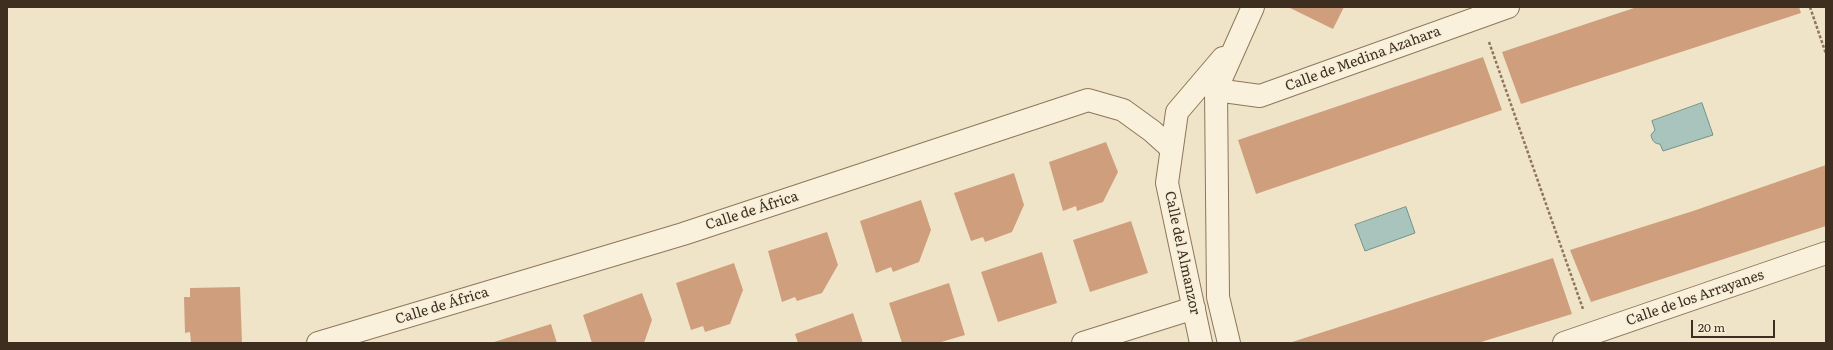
<!DOCTYPE html>
<meta charset="utf-8">
<style>
body{margin:0}
#map{position:relative;width:1833px;height:350px;overflow:hidden;background:#f0e4c8;font-family:Literata,serif}
canvas{display:block}
.frame{position:absolute;inset:0;border:8px solid #3d2e20;pointer-events:none}
.scale{position:absolute;left:1691px;top:320px;width:84px;height:18px;box-sizing:border-box;border:2px solid #3d2e20;border-top:0;padding-left:5px;font-size:12px;line-height:14px;white-space:nowrap;color:#3d2e20;-webkit-text-stroke:3px #f7eed8;paint-order:stroke}
</style>
<div id="map">
<canvas width="1833" height="350"></canvas>
<div class="frame"></div>
<div class="scale">20 m</div>
</div>
<script>
const g = document.querySelector('canvas').getContext('2d');
g.lineJoin = 'round';
function fillPath(path, color) {
  g.fillStyle = color;
  g.fill(path, 'evenodd');
}
function strokePath(path, color, width, dash) {
  g.strokeStyle = color;
  g.lineWidth = width;
  g.lineCap = dash ? 'butt' : 'round';
  g.setLineDash(dash || []);
  g.stroke(path);
}
function drawText(font, color, halo, rows, align = 'center') {
  g.font = font + ' Literata,serif';
  g.lineWidth = 3.5;
  g.setLineDash([]);
  g.textBaseline = 'middle';
  g.strokeStyle = halo;
  g.fillStyle = color;
  for (const [text, x, y, turn = 0] of rows) {
    g.save();
    g.translate(x, y);
    g.rotate((+turn || 0) * Math.PI / 180);
    g.textAlign = isNaN(turn) ? turn : align;
    if (halo) g.strokeText(text, 0, 0);
    g.fillText(text, 0, 0);
    g.restore();
  }
}
const water = new Path2D(`
 M1702 103 1713 135 1663 151 1660 144C1654 144 1652 140 1651 135L1655 130 1652 121Z
 M1406 207 1415 233 1365 251 1355 225Z`);
const building = new Path2D(`
 M1288 7H1344L1333 29Z
 M1637 7H1799L1801 13 1521 104 1502 52Z
 M1483 57 1502 110 1256 194 1238 140Z
 M1106 142 1118 172 1103 202 1077 211 1076 206 1063 211 1049 162Z
 M1826 165V226L1591 302 1570 250 1693 211Z
 M1014 173 1024 205 1012 232 985 242 983 237 971 241 954 193Z
 M921 200 931 230 919 262 893 272 891 267 876 273 860 221Z
 M1131 221 1148 273 1090 292 1073 240Z
 M827 232 838 265 822 293 797 301 795 297 782 302 768 251Z
 M1042 252 1057 303 998 322 981 272Z
 M1553 258 1572 314 1478 343H1289Z
 M734 263 743 290 730 324 705 332 703 326 691 330 676 283Z
 M949 283 965 335 938 343H902L889 303Z
 M240 287 242 343H191L190 332 185 333 184 297H190V288Z
 M642 293 652 320 644 343H592L583 315Z
 M853 313 863 343H798L795 334Z
 M551 324 557 343H491Z`);
const path = new Path2D(`
 M1810 7 1826 54
 M1489 42 1583 309`);
const minor = new Path2D(`
 M1216 90 1260 96 1508 7
 M318 343 683 234 1088 100 1123 110 1152 131 1172 149
 M1083 343 1194 308
 M1201 343 1167 183 1177 112 1223 58
 M1229 343 1218 297 1216 90 1253 7
 M1564 343 1826 253`);
const streetNames = [
 ["Calle de Medina Azahara",1363,59,-20],
 ["Calle de África",752,211,-18],
 ["Calle del Almanzor",1182,253,78],
 ["Calle de los Arrayanes",1695,298,-19],
 ["Calle de África",442,306,-17]
];
fillPath(water, '#a9c4bc');
strokePath(water, '#6f938a', 1);
fillPath(building, '#cf9f7d');
strokePath(minor, '#8d765c', 24);
strokePath(path, '#8d765c', 2.5, [3, 2]);
strokePath(minor, '#faf1dc', 22);
drawText('14px', '#3d2e20', '#f7eed8', streetNames);
</script>
